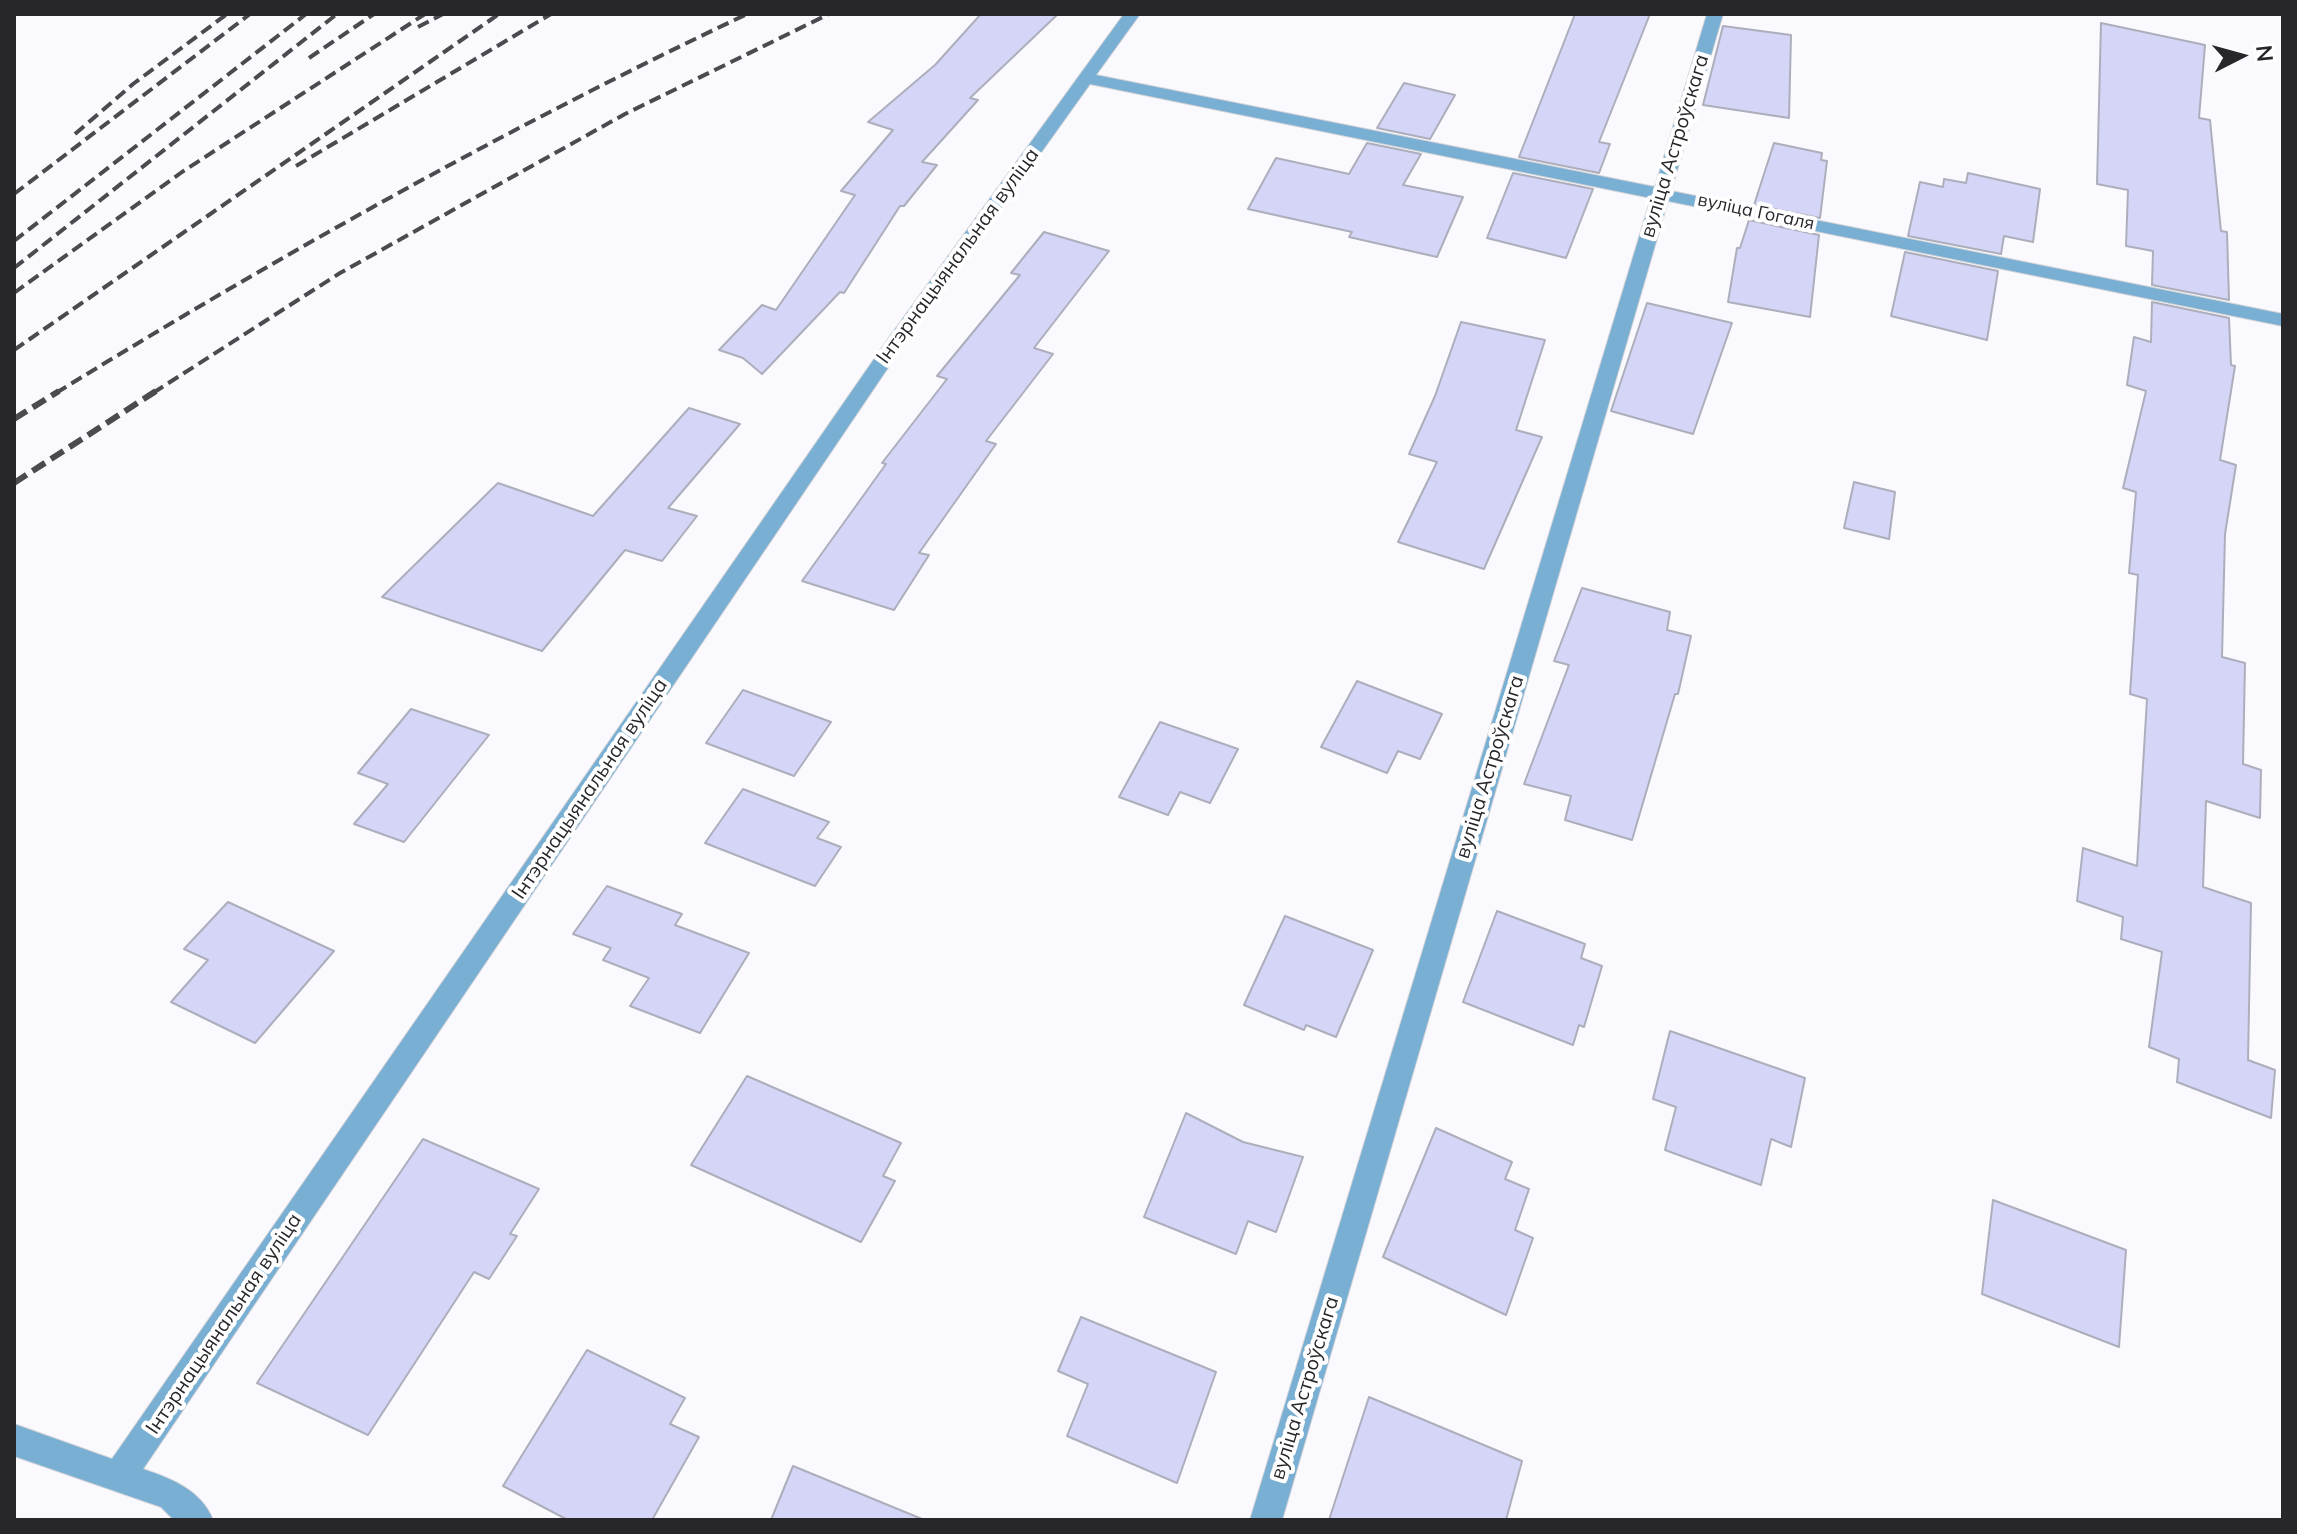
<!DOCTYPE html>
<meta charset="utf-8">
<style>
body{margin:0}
#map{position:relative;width:2297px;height:1534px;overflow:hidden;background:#faf9fe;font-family:Mulish,sans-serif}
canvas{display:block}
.frame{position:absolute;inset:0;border:16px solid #27262b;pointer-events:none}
.north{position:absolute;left:2201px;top:16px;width:80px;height:80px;-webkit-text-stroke:6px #fff;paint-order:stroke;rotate:84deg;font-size:22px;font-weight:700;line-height:32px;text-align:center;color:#27262b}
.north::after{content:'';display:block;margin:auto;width:28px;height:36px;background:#27262b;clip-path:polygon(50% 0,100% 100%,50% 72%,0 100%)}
</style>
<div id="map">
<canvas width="2297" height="1534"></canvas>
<div class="frame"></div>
<div class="north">N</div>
</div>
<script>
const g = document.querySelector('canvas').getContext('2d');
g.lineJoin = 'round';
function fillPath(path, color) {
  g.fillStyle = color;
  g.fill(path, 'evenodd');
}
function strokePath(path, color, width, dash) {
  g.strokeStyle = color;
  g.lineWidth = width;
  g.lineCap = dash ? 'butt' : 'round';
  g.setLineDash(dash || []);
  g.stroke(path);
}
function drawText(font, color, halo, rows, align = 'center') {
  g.font = font + ' Mulish,sans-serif';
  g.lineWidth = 8;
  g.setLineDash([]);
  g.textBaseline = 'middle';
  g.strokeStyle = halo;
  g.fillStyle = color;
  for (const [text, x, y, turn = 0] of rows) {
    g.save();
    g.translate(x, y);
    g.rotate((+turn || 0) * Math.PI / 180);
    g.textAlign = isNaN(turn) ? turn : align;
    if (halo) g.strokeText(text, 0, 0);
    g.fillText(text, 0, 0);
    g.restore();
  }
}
const building = new Path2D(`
 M981 14H1058L970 98 978 100 922 162 937 165 904 206H900L844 293 840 292 762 374 743 358 719 350 762 305 776 310 855 195 841 191 893 130 868 122 935 65Z
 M1575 14H1650L1599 142 1610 144 1599 173 1519 157Z
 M2101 23 2205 45 2199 118 2210 120 2221 231 2227 232 2229 300 2152 285 2153 251 2126 246 2128 190 2097 184Z
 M1723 26 1791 35 1789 118 1703 105Z
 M1404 83 1455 95 1430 139 1377 128Z
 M1367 143 1421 154 1403 185 1463 197 1437 257 1349 237 1352 232 1248 209 1276 158 1349 174Z
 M1774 143 1822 153 1821 160 1827 161 1820 218 1754 205Z
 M1513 173 1593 189 1566 258 1487 238Z
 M1968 173 2040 189 2033 242 2004 236 2001 254 1908 236 1920 182 1943 187 1944 179 1966 183Z
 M1749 220 1819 235 1810 317 1728 302 1737 248H1740Z
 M1044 232 1109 251 1034 348 1053 354 986 441 996 444 919 553 929 555 894 610 802 581 886 464 882 463 947 379 937 376 1020 275 1011 273Z
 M1905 252 1998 271 1987 340 1891 316Z
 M2152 302 2229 318 2231 365 2235 366 2220 460 2236 465 2225 534 2222 657 2245 663 2243 764 2261 770 2260 818 2206 801 2203 887 2251 903 2248 1060 2275 1070 2271 1118 2177 1082 2179 1059 2149 1047 2162 952 2121 939 2123 917 2077 901 2083 848 2137 866 2147 699 2130 694 2138 575 2129 573 2136 492 2123 488 2146 391 2127 385 2134 337 2151 342Z
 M1647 303 1732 323 1693 434 1611 411Z
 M1461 322 1545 340 1516 430 1542 437 1484 569 1398 542 1437 462 1409 454 1435 396Z
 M689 408 740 424 668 508 697 516 662 561 625 550 542 651 382 597 498 483 593 516Z
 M1854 482 1895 492 1889 539 1844 528Z
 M1582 588 1670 612 1667 630 1691 636 1678 694H1675L1632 840 1565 820 1571 796 1524 784 1569 665 1554 661Z
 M1357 681 1442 714 1420 759 1398 751 1387 773 1321 747Z
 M743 690 831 722 794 776 706 743Z
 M411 709 489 735 404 842 354 824 388 784 358 773Z
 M1160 722 1238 749 1210 803 1180 792 1168 815 1119 797Z
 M743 789 829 822 817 838 841 847 815 886 705 843Z
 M607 886 682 914 675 925 749 953 700 1033 630 1006 649 978 603 960 611 948 573 934Z
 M228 902 334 951 255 1043 171 1002 208 960 184 949Z
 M1497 911 1585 944 1581 958 1602 966 1584 1027 1579 1025 1573 1045 1463 1002Z
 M1285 916 1373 950 1336 1037 1306 1025 1304 1030 1244 1005Z
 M1670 1031 1805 1078 1791 1147 1771 1139 1761 1185 1665 1150 1676 1107 1653 1099Z
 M747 1076 901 1143 883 1176 895 1181 861 1242 691 1165Z
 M1186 1113 1243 1142 1303 1157 1276 1232 1248 1221 1236 1254 1144 1217Z
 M1436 1128 1512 1162 1505 1179 1529 1189 1515 1230 1533 1238 1506 1315 1383 1257Z
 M423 1139 539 1189 510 1234 517 1236 489 1279 474 1272 368 1435 257 1383Z
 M1993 1200 2126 1250 2119 1347 1982 1294Z
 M1081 1317 1216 1372 1177 1483 1067 1436 1088 1384 1058 1371Z
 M587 1350 685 1398 670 1424 699 1437 652 1520H568L503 1486Z
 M1369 1397 1522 1461 1506 1520H1329Z
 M793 1466 922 1519V1520H771Z`);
const street = new Path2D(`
 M1124 14H1140L1096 75 1655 187 1707 14H1723L1671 191 2283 314V326L1668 201 1282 1520H1250L1651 198 1090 84 902 347 143 1469C172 1479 201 1490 213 1520H174L161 1507 14 1456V1424L112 1459 888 339Z`);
const railFar1 = new Path2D(`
 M418 27 443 14
 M309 58 374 14
 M75 134 133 84 227 14
 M296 166 551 14
 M14 194 250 14
 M14 241 306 14
 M14 268 337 14
 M14 293 182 172 425 14
 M14 350 499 14
 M56 393C280 255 509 127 747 14
 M153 393 340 273 625 114 829 14`);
const rail = new Path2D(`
 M14 419 59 391
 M14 483 156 391`);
const farStreetnames = [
 ["вуліца Гогаля",1756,212,12]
];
const streetNames = [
 ["вуліца Астроўскага",1675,146,-73],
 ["Інтэрнацыянальная вуліца",958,256,-54],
 ["вуліца Астроўскага",1490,767,-73],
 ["Інтэрнацыянальная вуліца",590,789,-56],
 ["Інтэрнацыянальная вуліца",224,1324,-56],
 ["вуліца Астроўскага",1305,1388,-73]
];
fillPath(building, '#d5d6f7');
strokePath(building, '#adaebb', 2);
strokePath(street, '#d4d3d8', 2);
fillPath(street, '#78afd2');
strokePath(railFar1, '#4b4a4f', 4, [12, 6]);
strokePath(rail, '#4b4a4f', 6, [15, 7]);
drawText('18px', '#27262b', '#fff', farStreetnames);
drawText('20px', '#27262b', '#fff', streetNames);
</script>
